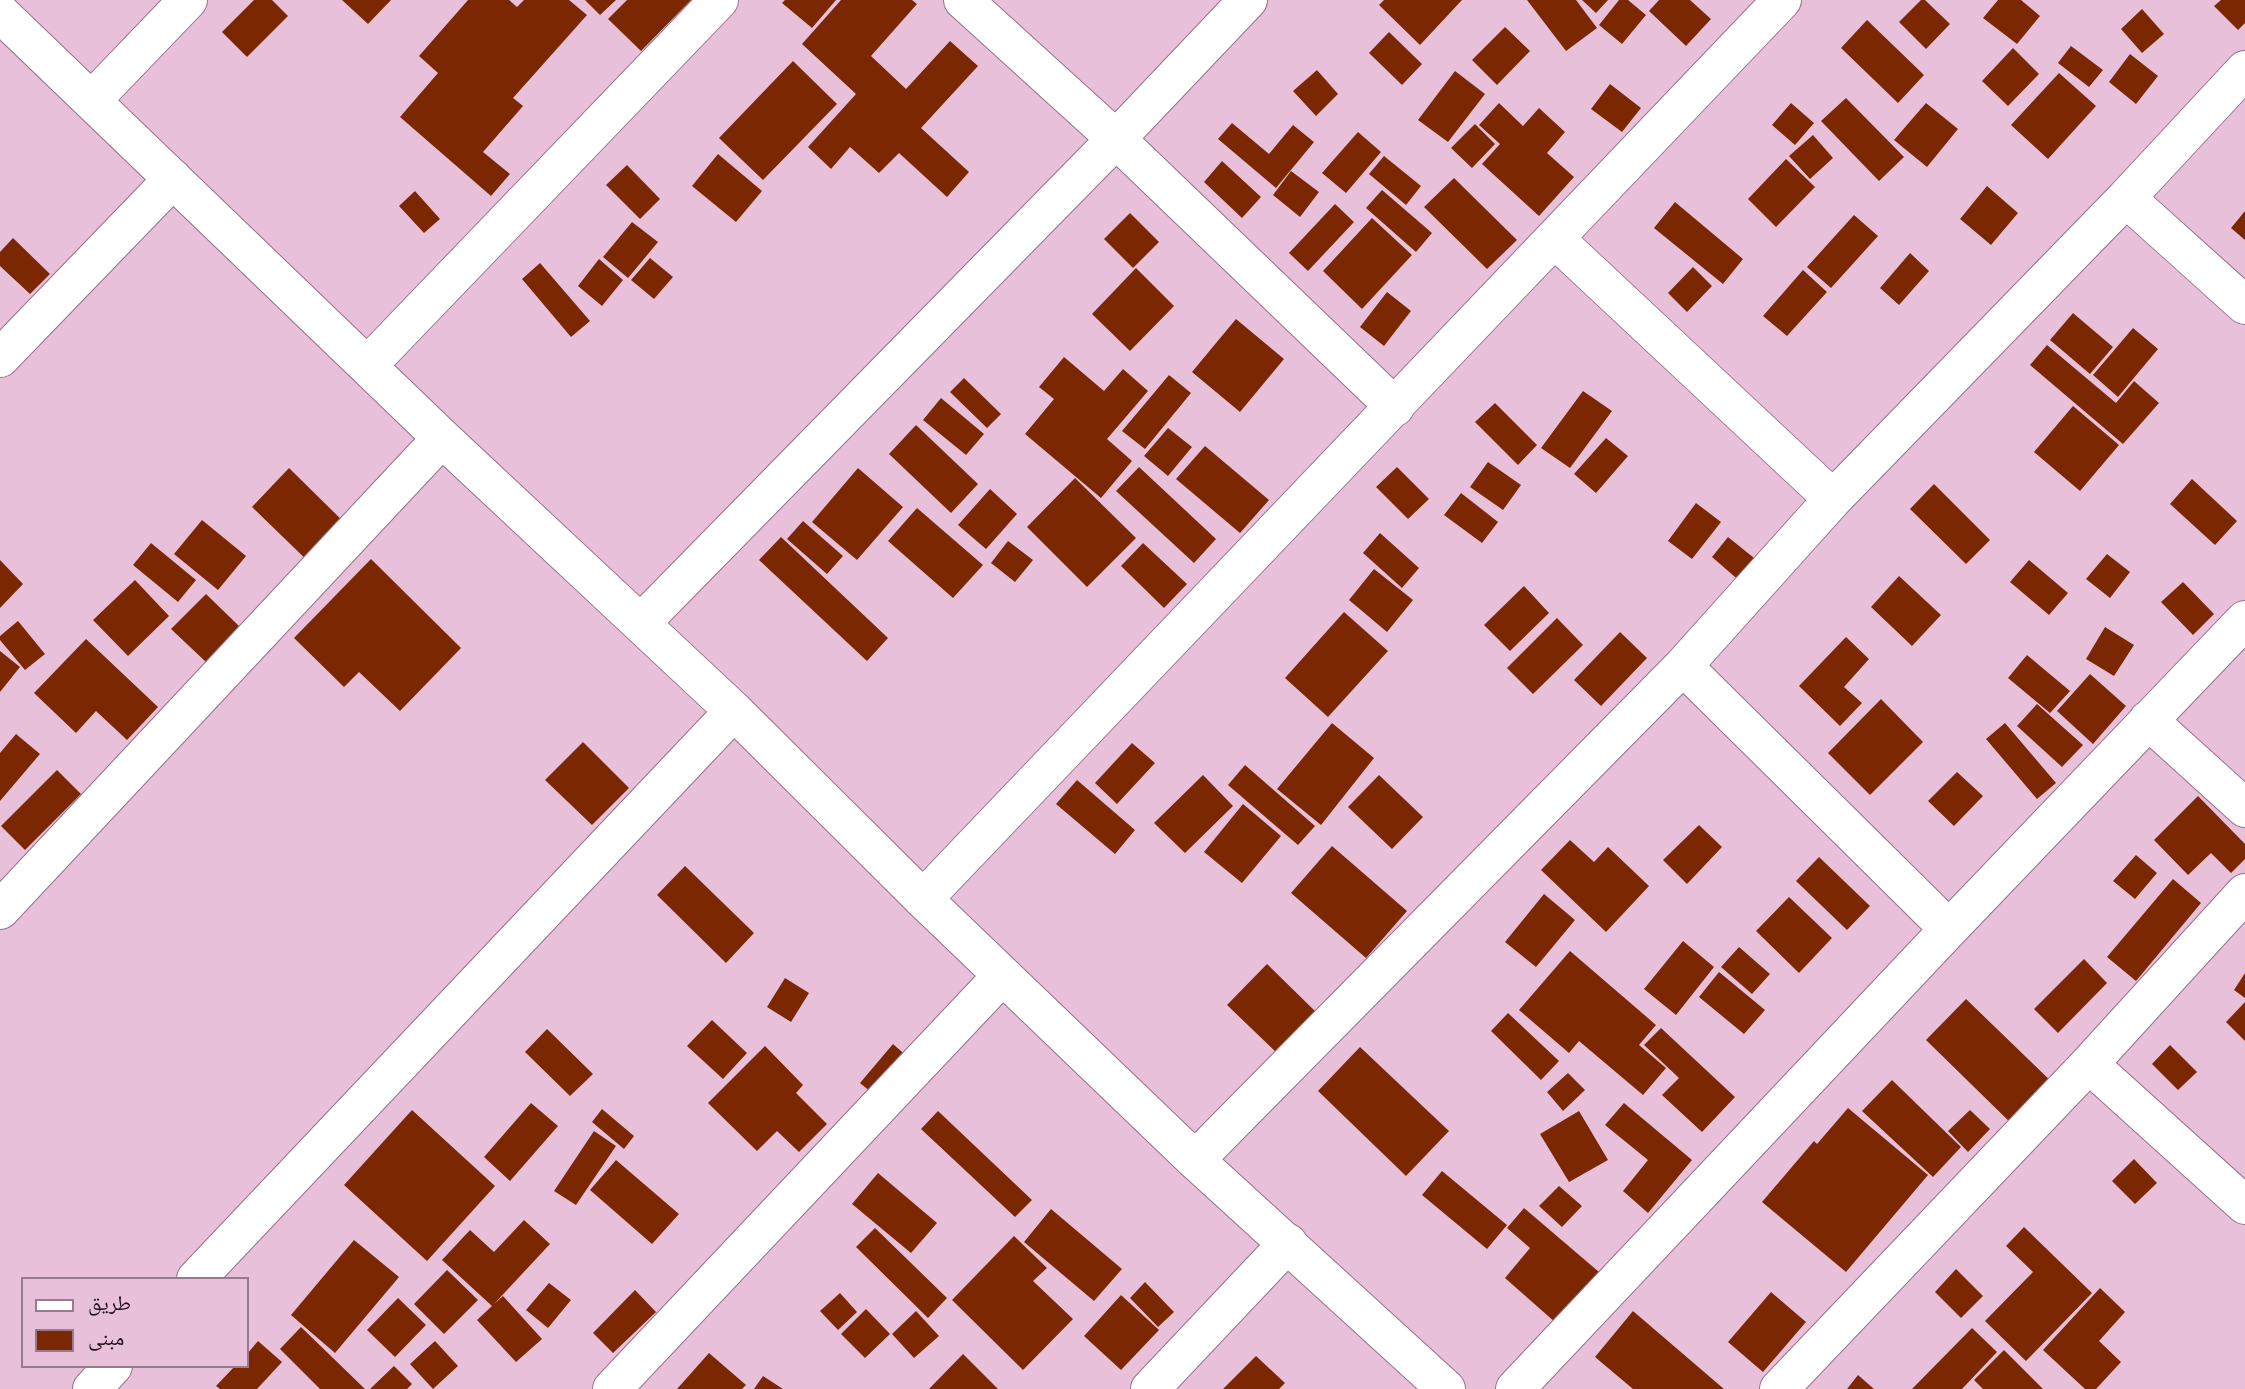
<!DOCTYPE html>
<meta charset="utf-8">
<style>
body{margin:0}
#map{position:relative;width:2245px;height:1389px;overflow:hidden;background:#e9c0da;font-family:Quicksand,"Noto Naskh Arabic",sans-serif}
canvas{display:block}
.legend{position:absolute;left:21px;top:1277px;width:228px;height:91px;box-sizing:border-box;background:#e9c0da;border:2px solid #987a8d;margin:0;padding:9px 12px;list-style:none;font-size:21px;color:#1e1019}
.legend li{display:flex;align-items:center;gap:14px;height:35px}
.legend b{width:35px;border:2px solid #987a8d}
</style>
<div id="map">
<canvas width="2245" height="1389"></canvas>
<ul class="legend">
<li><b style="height:9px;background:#fff"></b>طريق</li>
<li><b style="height:19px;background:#7b2802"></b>مبنى</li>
</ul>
</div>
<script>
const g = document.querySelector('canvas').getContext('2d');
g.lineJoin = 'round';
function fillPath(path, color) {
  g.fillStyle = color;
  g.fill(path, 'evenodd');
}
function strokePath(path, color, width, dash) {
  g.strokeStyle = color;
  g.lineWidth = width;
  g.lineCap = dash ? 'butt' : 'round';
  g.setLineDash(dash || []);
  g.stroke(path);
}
const building = new Path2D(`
 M254 0H272L288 16 247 57 222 32Z
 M342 0H391L368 24Z
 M468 0H509L517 7 524 0H569L587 15 513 98 523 106 483 152 510 174 491 196 400 117 438 73 419 56Z
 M585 0H616L600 15Z
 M627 0H691L641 51 608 19Z
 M785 0H836L812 28 782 3Z
 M841 0H912L917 4 871 56 906 89 950 41 978 66 921 128 969 172 947 197 899 153 879 173 850 147 831 169 808 147 856 94 802 44Z
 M1384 0H1462L1420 45 1379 5Z
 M1527 0H1576L1597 28 1566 51Z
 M1582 0H1608L1596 13Z
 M1619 0H1628L1646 15 1622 44 1599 25Z
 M1659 0H1690L1711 19 1686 46 1649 11Z
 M1921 0H1925L1950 24 1926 49 1899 22Z
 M1998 0H2021L2040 16 2017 44 1983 18Z
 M2221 0H2245V23L2238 30 2214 6Z
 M2142 9 2164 34 2142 53 2121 29Z
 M1867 20 1924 75 1898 103 1841 48Z
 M1505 27 1530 51 1497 85 1472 60Z
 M1389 32 1422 64 1402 85 1369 53Z
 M2071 46 2103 70 2089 87 2058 63Z
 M2013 48 2039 74 2008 106 1982 81Z
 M2130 54 2158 76 2136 104 2109 82Z
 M793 61 837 104 763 180 719 138Z
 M1317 70 1338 94 1316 116 1293 91Z
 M1455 71 1485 94 1448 142 1418 120Z
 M2059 73 2096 106 2048 159 2011 125Z
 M1610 84 1641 108 1622 132 1591 109Z
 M1846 98 1904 157 1879 181 1821 121Z
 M1499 103 1523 126 1539 108 1565 132 1547 153 1574 177 1539 216 1482 164 1500 144 1479 125Z
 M1791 103 1814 123 1795 145 1772 125Z
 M1926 103 1958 129 1927 167 1894 140Z
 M1232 123 1269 154 1293 125 1314 142 1276 188 1218 139Z
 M1475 124 1495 144 1472 168 1451 148Z
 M1358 132 1381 152 1346 193 1322 173Z
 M1813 135 1833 158 1810 179 1789 156Z
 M718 154 762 191 736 222 692 186Z
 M1384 156 1421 186 1406 205 1369 174Z
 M1786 159 1815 187 1776 227 1748 199Z
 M1222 161 1261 197 1242 218 1204 182Z
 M627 165 660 199 640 219 606 185Z
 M1291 171 1319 192 1300 217 1273 195Z
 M1454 178 1517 240 1487 269 1424 207Z
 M1987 186 2018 213 1991 245 1960 219Z
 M1382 190 1432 233 1416 252 1366 208Z
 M415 191 440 219 424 233 399 206Z
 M1675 202 1743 259 1723 284 1654 228Z
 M1335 204 1354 222 1308 271 1289 253Z
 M2245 211V240L2231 228Z
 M1130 213 1159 242 1133 268 1104 239Z
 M1854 215 1878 236 1831 288 1807 267Z
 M1372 218 1412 255 1362 309 1323 271Z
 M632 222 658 242 628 278 603 257Z
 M13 238 50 274 30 294 0 266V252Z
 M1910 253 1929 271 1899 305 1880 288Z
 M650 258 673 277 654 299 631 280Z
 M599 259 623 280 602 306 578 286Z
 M540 263 590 321 571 337 522 279Z
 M1693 267 1712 286 1687 312 1668 293Z
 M1136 268 1174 306 1130 351 1092 314Z
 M1803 270 1827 292 1787 336 1763 316Z
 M1387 292 1411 311 1384 346 1360 327Z
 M2073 313 2113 347 2090 374 2050 340Z
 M1236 319 1284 359 1240 412 1192 372Z
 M2133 328 2158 349 2118 397 2093 375Z
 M2047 345 2116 403 2134 381 2159 403 2123 444 2030 365Z
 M1064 357 1104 391 1123 369 1148 391 1107 439 1132 461 1101 498 1025 434 1054 399 1039 387Z
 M1169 375 1191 393 1145 449 1122 431Z
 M964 378 1001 414 987 428 950 392Z
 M1583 391 1612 411 1570 468 1541 448Z
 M941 398 984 434 966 455 923 420Z
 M1495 403 1537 445 1518 465 1475 422Z
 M2073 406 2119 445 2080 491 2034 452Z
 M916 425 978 484 951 513 889 454Z
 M1168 428 1192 447 1168 476 1144 456Z
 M1606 438 1628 456 1596 493 1574 474Z
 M1205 446 1269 500 1240 533 1176 479Z
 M1488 462 1521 485 1503 510 1470 487Z
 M1139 467 1216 539 1194 563 1116 491Z
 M1397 467 1429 499 1408 519 1376 487Z
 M289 468 352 530 315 568 252 507Z
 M858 468 903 507 857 560 812 522Z
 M1075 478 1136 538 1087 587 1027 527Z
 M2192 479 2237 521 2215 545 2170 504Z
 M1934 484 1990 540 1966 564 1910 509Z
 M990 489 1017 514 986 549 958 525Z
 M1461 493 1498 522 1482 543 1444 515Z
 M1696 503 1721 522 1692 559 1668 541Z
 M917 508 983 565 953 598 888 541Z
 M202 520 246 556 218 590 174 554Z
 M803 521 843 556 827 574 787 539Z
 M1380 533 1419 568 1402 588 1363 553Z
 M781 537 888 638 867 661 759 560Z
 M1728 537 1759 562 1742 583 1712 557Z
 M1008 541 1033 560 1015 582 991 563Z
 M151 543 196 580 178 602 133 565Z
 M1143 543 1187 584 1164 608 1121 566Z
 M2107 554 2130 572 2110 598 2086 579Z
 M371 559 461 648 400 711 359 672 344 687 294 638Z
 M0 560 23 584 0 608Z
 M2029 560 2068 593 2049 615 2010 582Z
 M1374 569 1413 600 1387 632 1349 600Z
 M1899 576 1941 615 1912 646 1871 607Z
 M135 580 169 616 128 656 93 620Z
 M2183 582 2214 614 2193 635 2161 602Z
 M1524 586 1549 613 1510 651 1484 625Z
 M206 594 240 627 206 662 171 629Z
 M1344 612 1388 651 1328 717 1285 678Z
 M1557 618 1583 645 1533 694 1507 668Z
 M18 621 45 654 25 670 0 640V636Z
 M2105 627 2134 645 2114 676 2086 659Z
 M1620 632 1647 658 1601 706 1574 680Z
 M1846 637 1869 659 1844 687 1862 703 1840 726 1799 686Z
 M86 639 158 707 127 740 96 711 76 733 34 693Z
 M0 651 20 667 0 692Z
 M2027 655 2070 691 2050 713 2008 678Z
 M2090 674 2126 706 2093 744 2057 711Z
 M1881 699 1923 742 1870 795 1828 753Z
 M2037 704 2083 745 2062 767 2017 726Z
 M1332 723 1374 758 1321 825 1277 789Z
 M2005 723 2056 783 2037 799 1986 739Z
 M16 734 40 754 0 801V753Z
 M583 742 629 788 592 825 545 780Z
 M1132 743 1155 763 1117 804 1095 783Z
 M1245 765 1315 826 1298 845 1228 785Z
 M57 770 81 794 25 850 1 826Z
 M1957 772 1983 796 1954 826 1928 801Z
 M1203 775 1233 806 1185 853 1154 823Z
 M1379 775 1423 817 1392 849 1348 807Z
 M1077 780 1135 830 1115 854 1056 804Z
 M2198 796 2245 844V859L2231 873 2211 853 2188 875 2154 840Z
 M1243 804 1281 836 1242 883 1204 852Z
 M1699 825 1722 847 1687 884 1663 860Z
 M1570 840 1594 862 1608 847 1649 886 1606 932 1541 870Z
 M1332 846 1407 911 1366 958 1291 893Z
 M2136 855 2157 873 2135 899 2113 881Z
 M1819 857 1870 906 1847 930 1796 881Z
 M685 866 754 933 726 963 657 895Z
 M2173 879 2201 903 2136 981 2107 957Z
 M1544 894 1575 920 1536 967 1505 942Z
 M1789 897 1832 938 1799 973 1756 931Z
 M1683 941 1714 967 1676 1015 1644 989Z
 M1739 947 1770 974 1752 994 1721 967Z
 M1570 951 1656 1025 1639 1045 1666 1068 1643 1095 1579 1041 1569 1053 1519 1010Z
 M2084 959 2107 983 2058 1033 2034 1009Z
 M1267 964 1317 1013 1278 1054 1227 1005Z
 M1719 972 1765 1010 1744 1034 1699 997Z
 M2245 973V998L2234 990Z
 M785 978 809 993 791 1022 767 1007Z
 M1966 999 2057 1087 2017 1129 1926 1040Z
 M2245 1002V1041L2226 1022Z
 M1508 1013 1559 1061 1541 1080 1491 1031Z
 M712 1020 747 1053 723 1079 687 1046Z
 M1661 1028 1735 1097 1702 1132 1662 1095 1679 1078 1644 1045Z
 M547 1029 593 1074 570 1096 525 1052Z
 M893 1044 910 1059 877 1097 860 1083Z
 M2170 1045 2197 1072 2178 1090 2152 1064Z
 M765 1046 803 1085 796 1093 827 1124 799 1152 777 1131 757 1151 708 1103Z
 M1360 1047 1449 1131 1406 1176 1318 1091Z
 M1568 1073 1585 1090 1563 1111 1547 1092Z
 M1892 1080 1961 1147 1933 1177 1862 1111Z
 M531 1103 558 1126 510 1181 484 1157Z
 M1624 1103 1692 1160 1648 1213 1623 1191 1648 1160 1605 1125Z
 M1848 1108 1928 1175 1846 1272 1762 1202 1814 1141 1817 1144Z
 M602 1109 634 1136 624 1149 592 1122Z
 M412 1110 495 1186 427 1261 344 1185Z
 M1970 1110 1990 1129 1968 1152 1948 1131Z
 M938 1111 1032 1200 1015 1217 921 1129Z
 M1579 1111 1608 1160 1569 1182 1540 1134Z
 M594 1131 616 1146 576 1205 554 1191Z
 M2134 1159 2157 1183 2135 1204 2112 1181Z
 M616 1160 679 1214 652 1244 590 1190Z
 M1442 1171 1507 1225 1487 1249 1422 1195Z
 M878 1173 937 1223 911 1253 852 1204Z
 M1559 1186 1582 1206 1562 1227 1539 1206Z
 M1524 1208 1599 1272 1556 1323 1505 1278 1530 1248 1507 1228Z
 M1051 1209 1122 1269 1094 1301 1024 1242Z
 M524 1220 550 1244 494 1304 503 1296 542 1339 516 1362 477 1320 492 1306 442 1260 470 1230 494 1252Z
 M2024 1227 2092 1293 2026 1361 1985 1321 2033 1272 2006 1246Z
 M875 1228 947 1298 928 1318 856 1247Z
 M1014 1236 1047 1268 1033 1281 1073 1319 1023 1370 952 1300Z
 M354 1240 399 1277 335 1353 291 1315Z
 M1956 1269 1983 1296 1961 1318 1935 1292Z
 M447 1270 478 1300 444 1334 414 1304Z
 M1145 1282 1174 1312 1158 1327 1130 1298Z
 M549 1283 571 1300 548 1328 526 1310Z
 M2100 1288 2125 1312 2099 1341 2121 1362 2096 1389H2085L2043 1350Z
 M635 1290 656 1312 613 1353 593 1333Z
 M1771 1292 1806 1322 1763 1372 1728 1342Z
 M840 1293 857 1312 838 1330 820 1311Z
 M1121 1295 1159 1330 1121 1370 1084 1336Z
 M398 1298 426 1325 395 1357 367 1330Z
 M866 1309 890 1334 865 1358 841 1334Z
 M916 1311 939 1336 914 1358 892 1334Z
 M1633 1311 1724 1389H1633L1595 1357Z
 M301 1327 365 1389H320L280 1349Z
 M1972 1328 1997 1352 1962 1389H1912Z
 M258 1341 282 1362 257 1389H220L216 1386 235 1366H247V1354Z
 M435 1341 458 1366 433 1389 410 1364Z
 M2004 1350 2043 1389H1983L1974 1380Z
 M709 1353 746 1385 742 1389H677Z
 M963 1354 998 1389H929Z
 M1256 1356 1285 1383 1279 1389H1223Z
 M394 1366 412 1384 407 1389H370Z
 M1858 1375 1874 1389H1847Z
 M763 1376 783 1389H754Z`);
const minor = new Path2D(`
 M963 0 1116 139 1395 407
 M92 100 188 0
 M2126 198 2245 305
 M1555 239 1833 499
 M0 358 173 179
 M368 365 719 0
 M641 623 1116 139 1248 0
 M1683 666 1949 929
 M2148 720 2245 808
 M923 899 1782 0
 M0 910 442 438
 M2089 1064 2245 1205
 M1195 1160 1683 666 1833 499 2126 198 2245 70
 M196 1279 734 711
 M92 1389 113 1366
 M612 1389 1002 976
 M1150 1389 1288 1243
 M1515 1389 1949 929 2245 620
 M1779 1389 2089 1064 2245 893`);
const tertiary = new Path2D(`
 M0 13 442 438 734 711 923 899 1195 1160 1446 1389`);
fillPath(building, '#7b2802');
strokePath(minor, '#967189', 40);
strokePath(tertiary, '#967189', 40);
strokePath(minor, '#fff', 38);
strokePath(tertiary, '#fff', 38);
</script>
